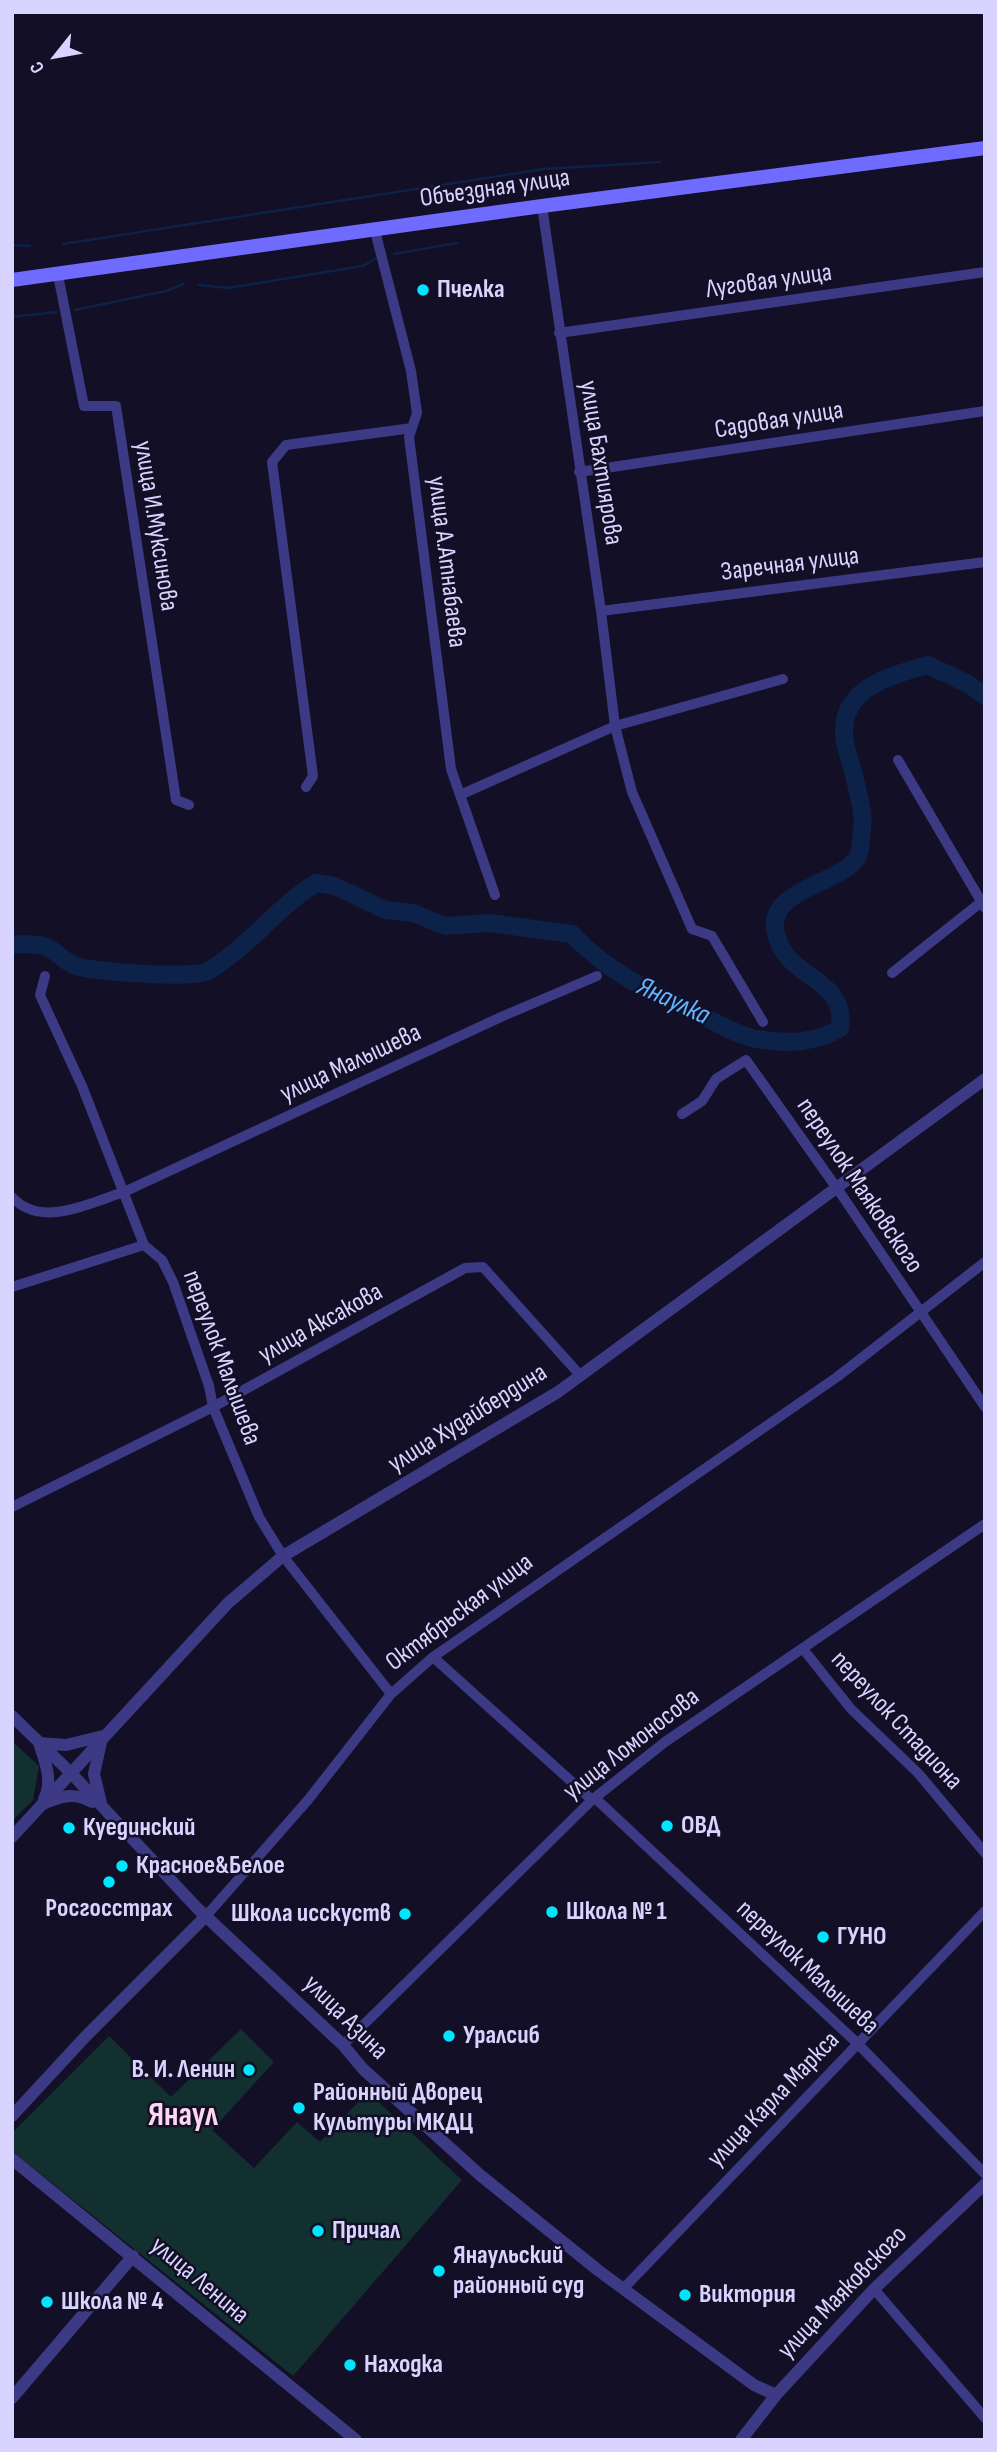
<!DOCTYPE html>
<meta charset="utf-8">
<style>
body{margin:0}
#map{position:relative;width:997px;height:2452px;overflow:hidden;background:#130f26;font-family:"Sofia Sans Condensed",sans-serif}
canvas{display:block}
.frame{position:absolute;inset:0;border:14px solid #d9d4ff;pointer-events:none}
.north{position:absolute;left:21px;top:21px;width:70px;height:70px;-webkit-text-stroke:5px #130f26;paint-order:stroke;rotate:239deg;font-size:19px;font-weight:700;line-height:28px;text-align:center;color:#d9d4ff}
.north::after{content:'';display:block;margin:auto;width:24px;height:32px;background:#d9d4ff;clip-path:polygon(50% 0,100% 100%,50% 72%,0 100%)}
</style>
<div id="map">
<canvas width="997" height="2452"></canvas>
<div class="frame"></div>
<div class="north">С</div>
</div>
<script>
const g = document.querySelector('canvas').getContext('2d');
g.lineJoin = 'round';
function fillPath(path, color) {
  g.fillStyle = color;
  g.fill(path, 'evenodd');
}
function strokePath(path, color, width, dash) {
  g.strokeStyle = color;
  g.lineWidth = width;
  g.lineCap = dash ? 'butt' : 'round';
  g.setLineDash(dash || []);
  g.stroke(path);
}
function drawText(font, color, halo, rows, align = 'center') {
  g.font = font + ' "Sofia Sans Condensed",sans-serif';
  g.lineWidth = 5;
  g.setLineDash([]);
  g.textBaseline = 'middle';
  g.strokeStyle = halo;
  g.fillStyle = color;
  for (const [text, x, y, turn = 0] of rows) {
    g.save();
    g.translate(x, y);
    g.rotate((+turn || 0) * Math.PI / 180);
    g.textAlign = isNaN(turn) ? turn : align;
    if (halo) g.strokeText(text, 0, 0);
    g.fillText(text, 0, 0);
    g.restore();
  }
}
const green = new Path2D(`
 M12 1741 39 1766 33 1800 12 1821Z
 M241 2029 274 2062 212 2130 254 2168 297 2122 320 2142 368 2092 462 2180 293 2376 12 2151V2133L109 2036 171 2097Z`);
const stream = new Path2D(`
 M63 244 544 169 660 162
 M12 245 30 246
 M394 254 457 243
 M199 285 228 288 363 266 376 258
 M75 310 166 291 184 284
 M12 317 57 312`);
const river = new Path2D(`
 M12 944C22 945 35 943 44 946 56 950 64 962 76 966 94 972 193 979 208 971 249 947 277 907 316 883L335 886 385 910 413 913 445 926 489 923 572 934C609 974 654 993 703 1016 719 1024 739 1036 757 1039 786 1044 815 1044 840 1028 847 976 788 982 776 934 764 888 843 885 858 856 861 849 861 837 862 830 864 815 860 802 857 788 854 772 848 757 845 742 836 690 888 676 928 665L968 684 985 696`);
const minor = new Path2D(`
 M542 206 601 611 615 726 632 792 692 929 712 936 763 1022
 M375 231 411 371 417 413 409 437 451 769 495 895
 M58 275 84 406H116L176 800 189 805
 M559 333 985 272
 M579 472 985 411
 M601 611 985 562
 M898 760 985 908
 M306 787 313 776 272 462 286 445 412 428
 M460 795 615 726 783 679
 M892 973 985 899
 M45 976 40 995 82 1086 144 1245 162 1260 173 1282 209 1386 213 1407 259 1517 283 1556 391 1694
 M682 1114 702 1101 716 1079 746 1060 841 1194 985 1407
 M12 1197C41 1229 89 1203 124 1192L501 1017 597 976
 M12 1287 144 1245
 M12 1507 213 1407 465 1268 483 1267 580 1375
 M803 1649 851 1709 918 1773 985 1853
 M433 1657 592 1800
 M595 1798 857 2043 985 2174
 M206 1916 308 1800 391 1694 433 1657 837 1377 985 1262
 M343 2045 592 1800 665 1742 985 1524
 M624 2288 985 1911
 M874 2289 985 2418`);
const tertiary = new Path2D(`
 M12 1716 70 1772 197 1908 343 2045 363 2069 480 2175 599 2271 754 2385 776 2395
 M39 1743 66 1745 103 1736
 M40 1746C46 1764 53 1782 44 1799
 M101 1803 94 1774 101 1742
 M43 1804C61 1796 74 1792 92 1802
 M12 1837 228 1603 283 1556 558 1392 985 1079
 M12 2116 86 2036 206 1916
 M12 2159 356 2440
 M12 2398 133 2256
 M741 2440 776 2395 874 2289 985 2184`);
const secondary = new Path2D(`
 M12 280 542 206 985 148`);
const markers = [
 [423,290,7,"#00e5ff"],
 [667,1826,7,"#00e5ff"],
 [69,1828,7,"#00e5ff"],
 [122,1866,7,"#00e5ff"],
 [109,1882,7,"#00e5ff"],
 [552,1912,7,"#00e5ff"],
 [405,1914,7,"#00e5ff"],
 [823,1937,7,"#00e5ff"],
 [449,2036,7,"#00e5ff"],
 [249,2070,7,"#00e5ff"],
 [299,2108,7,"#00e5ff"],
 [318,2231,7,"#00e5ff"],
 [439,2271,7,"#00e5ff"],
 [685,2295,7,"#00e5ff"],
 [47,2302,7,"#00e5ff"],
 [350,2365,7,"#00e5ff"]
];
const streetNames = [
 ["Объездная улица",495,189,-8],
 ["Луговая улица",769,282,-8],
 ["Садовая улица",779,421,-9],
 ["улица Бахтиярова",600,463,81],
 ["улица И.Муксинова",155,526,81],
 ["улица А.Атнабаева",446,562,83],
 ["Заречная улица",790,565,-7],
 ["улица Малышева",351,1064,-25],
 ["переулок Маяковского",859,1186,56],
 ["улица Аксакова",321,1324,-29],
 ["переулок Малышева",221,1358,70],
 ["улица Худайбердина",468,1419,-32],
 ["Октябрьская улица",460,1613,-37],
 ["переулок Стадиона",896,1721,47],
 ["улица Ломоносова",632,1745,-38],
 ["переулок Малышева",807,1968,43],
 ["улица Азина",345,2018,45],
 ["улица Карла Маркса",774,2100,-46],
 ["улица Ленина",199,2281,40],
 ["улица Маяковского",843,2293,-46]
];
const poiNames = [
 ["Пчелка",437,290],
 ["ОВД",681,1826],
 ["Куединский",83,1828],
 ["Красное&Белое",136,1866],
 ["Росгосстрах",109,1909,"center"],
 ["Школа № 1",566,1912],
 ["Школа исскуств",391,1914,"right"],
 ["ГУНО",837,1937],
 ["Уралсиб",463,2036],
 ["В. И. Ленин",235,2070,"right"],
 ["Районный Дворец",313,2093],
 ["Культуры МКДЦ",313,2123],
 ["Причал",332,2231],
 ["Янаульский",453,2256],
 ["районный суд",453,2286],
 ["Виктория",699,2295],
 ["Школа № 4",61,2302],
 ["Находка",364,2365]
];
const waterNames = [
 ["Янаулка",673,1002,25]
];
const districtNames = [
 ["Янаул",183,2117]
];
fillPath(green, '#12302f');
strokePath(stream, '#0c2248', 2.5);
strokePath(river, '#0c2248', 18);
strokePath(minor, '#3d3a85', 10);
strokePath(tertiary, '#3d3a85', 12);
strokePath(secondary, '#6f6bff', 14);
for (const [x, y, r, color] of markers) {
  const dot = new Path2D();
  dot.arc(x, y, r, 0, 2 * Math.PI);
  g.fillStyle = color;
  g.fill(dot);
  strokePath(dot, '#130f26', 2.5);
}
drawText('26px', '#d9d4ff', '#130f26', streetNames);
drawText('bold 26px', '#d9d4ff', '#130f26', poiNames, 'left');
drawText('italic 28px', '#62b6ff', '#130f26', waterNames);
drawText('bold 33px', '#ffd6f0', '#130f26', districtNames);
</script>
